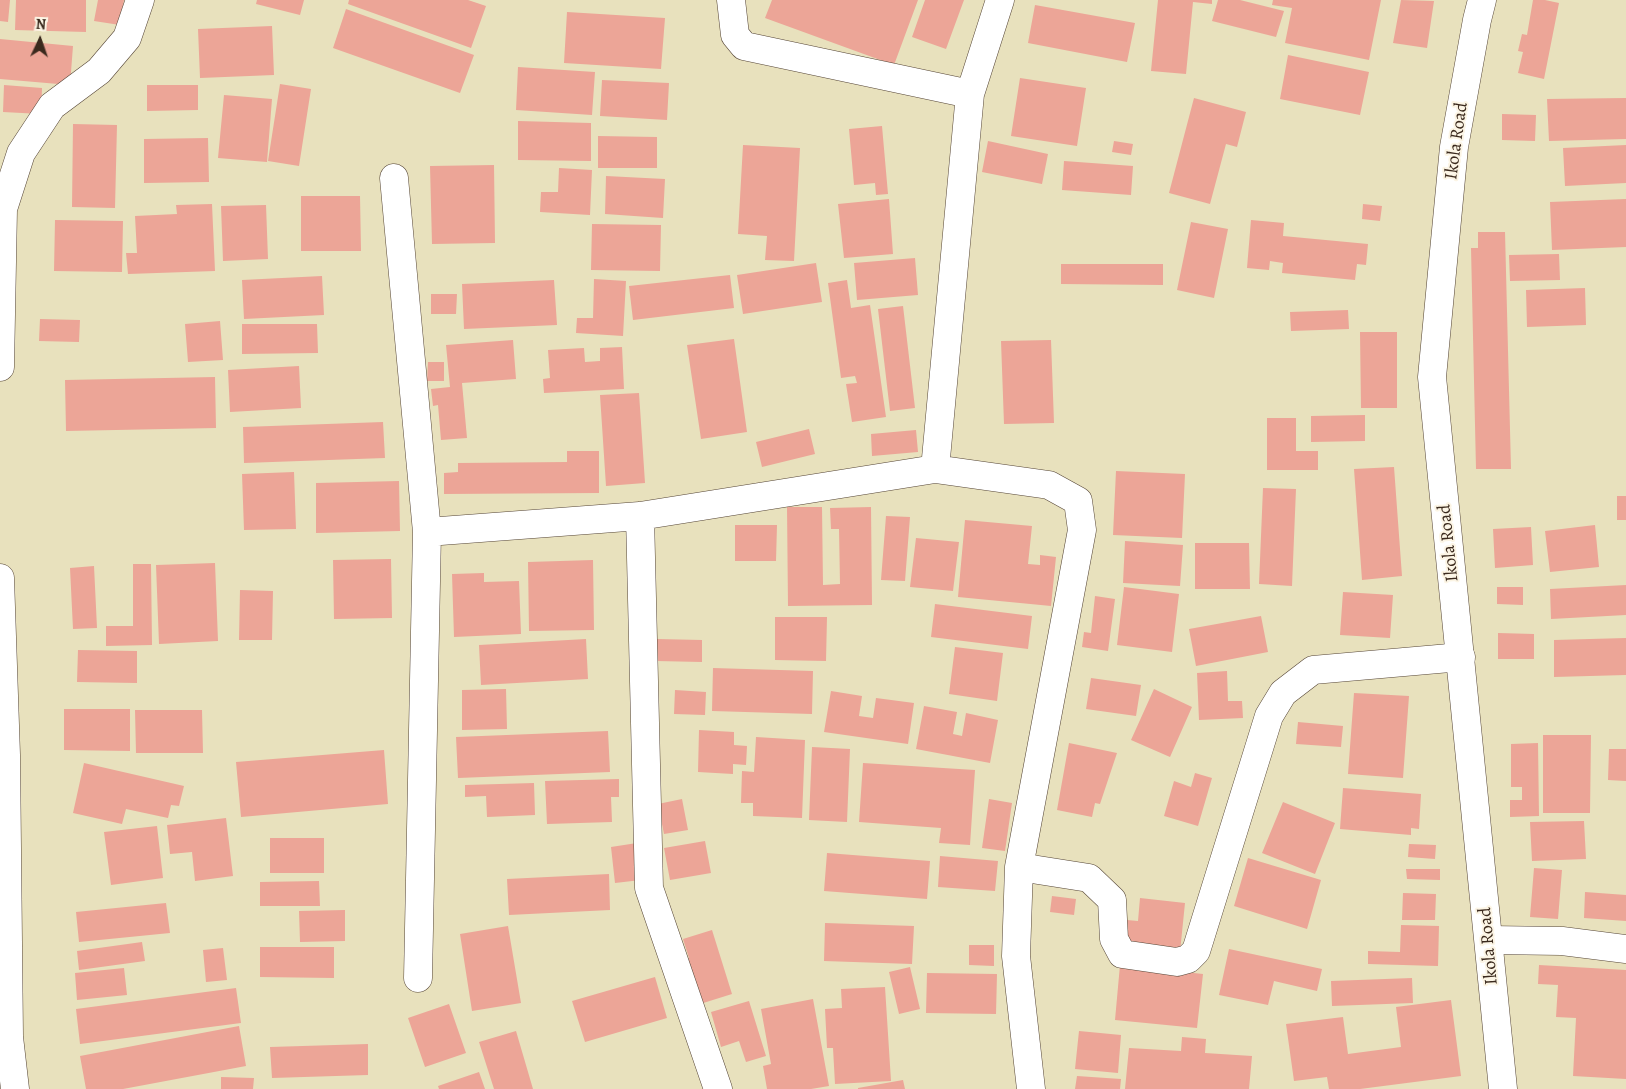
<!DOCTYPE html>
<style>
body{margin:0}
#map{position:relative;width:1626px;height:1089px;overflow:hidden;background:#e8e1bd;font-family:Alegreya,serif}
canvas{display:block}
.north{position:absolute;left:15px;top:15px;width:50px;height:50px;-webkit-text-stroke:4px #fcf5e5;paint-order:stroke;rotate:3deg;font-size:14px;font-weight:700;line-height:20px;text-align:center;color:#3b2a1e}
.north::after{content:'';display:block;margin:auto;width:18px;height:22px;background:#3b2a1e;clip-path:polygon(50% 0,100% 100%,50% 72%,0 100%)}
</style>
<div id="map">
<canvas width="1626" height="1089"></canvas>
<div class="north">N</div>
</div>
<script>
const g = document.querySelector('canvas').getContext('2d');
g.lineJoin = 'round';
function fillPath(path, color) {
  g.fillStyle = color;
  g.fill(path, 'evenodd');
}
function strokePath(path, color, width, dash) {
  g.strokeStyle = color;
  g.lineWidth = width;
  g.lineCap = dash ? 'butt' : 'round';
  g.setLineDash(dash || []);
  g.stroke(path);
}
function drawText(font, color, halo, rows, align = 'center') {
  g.font = font + ' Alegreya,serif';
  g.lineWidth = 4;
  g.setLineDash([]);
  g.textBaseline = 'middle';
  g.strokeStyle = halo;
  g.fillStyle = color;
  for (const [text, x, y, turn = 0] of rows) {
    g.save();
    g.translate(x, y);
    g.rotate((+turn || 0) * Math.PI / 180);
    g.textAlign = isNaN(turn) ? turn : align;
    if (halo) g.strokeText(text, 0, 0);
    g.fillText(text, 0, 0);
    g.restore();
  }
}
const building = new Path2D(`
 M0 0H10L8 22 0 21Z
 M16 0H86V32L15 30Z
 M98 0H124L120 25 94 21Z
 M257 0H304L300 15 256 4Z
 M349 0H468L486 6 471 48 348 4Z
 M772 0H918L894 65 765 18Z
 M925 0H964L946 49 912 37Z
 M1158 0H1212V4L1193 2 1186 74 1151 71Z
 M1218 0H1240L1284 11 1276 37 1212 21Z
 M1273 0H1381L1369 60 1285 43 1292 8 1272 5Z
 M1401 0 1434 1 1427 48 1393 43Z
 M1533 0H1545L1559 3 1544 79 1518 73 1523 52 1518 51 1522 34 1527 35Z
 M1035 5 1135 23 1127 62 1028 43Z
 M346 9 474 55 460 93 333 48Z
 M567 12 665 18 661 69 564 63Z
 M272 26 274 75 200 78 198 29Z
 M0 39 73 46 70 85 0 79Z
 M1288 55 1369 72 1360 115 1280 99Z
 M518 67 595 72 592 115 516 110Z
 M1020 78 1086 88 1077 146 1011 136Z
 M602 80 669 83 667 120 600 116Z
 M280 84 311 89 299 166 268 161Z
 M4 85 42 88 41 114 3 112Z
 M147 85H198V110L147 111Z
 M224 95 272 99 267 162 218 158Z
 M1194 98 1246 112 1237 147 1226 144 1210 204 1169 193Z
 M1626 98V139L1549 141 1547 99Z
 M1502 114 1536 115 1535 141 1502 140Z
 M518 121 591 123V161L518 160Z
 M73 124 117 125 115 208 72 207Z
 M882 126 888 194 876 195 875 183 854 185 849 129Z
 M598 136 657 137V168H598Z
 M208 138 209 182 144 183V139Z
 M988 141 1048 154 1042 184 982 172Z
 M1114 141 1133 144 1131 155 1112 152Z
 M743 145 800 148 794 261 765 260 767 236 738 234Z
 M1626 145V183L1565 186 1563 148Z
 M1064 161 1133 166 1131 195 1062 190Z
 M494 165 495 243 432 244 430 166Z
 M559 168 592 170 590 215 540 212 541 192H558Z
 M606 176 665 179 663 218 605 214Z
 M301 196H360L361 251H301Z
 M889 199 893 254 844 258 838 204Z
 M1626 199V247L1552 250 1550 202Z
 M212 204 215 271 128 274 126 253H137L135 216 177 214 176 205Z
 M1363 204 1382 206 1380 221 1362 219Z
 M266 205 268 259 223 261 221 206Z
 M55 220 123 221 122 272 54 271Z
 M1251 220 1284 223 1283 236 1368 244 1366 265 1357 264 1355 280 1282 273 1283 263 1270 261 1269 270 1247 268Z
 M1191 222 1228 229 1214 298 1177 290Z
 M592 224 661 225 660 271 591 270Z
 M1478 232H1505L1511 469H1476L1471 248H1478Z
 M1559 254 1560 280 1510 281 1509 255Z
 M915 258 918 295 857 300 854 263Z
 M816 263 822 302 743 314 737 275Z
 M1061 264H1163V285L1061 284Z
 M730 275 734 308 633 320 629 286Z
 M322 276 324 315 244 319 242 280Z
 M594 279 626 281 623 336 576 333 577 318H593Z
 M554 280 557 325 464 329 462 284Z
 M847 280 851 308 870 305 886 417 852 422 846 384 857 383 855 376 841 378 828 283Z
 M1585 288 1586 325 1527 327 1526 290Z
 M431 294H457L456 314H431Z
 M903 306 915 408 890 411 878 309Z
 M1348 310 1349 329 1291 331 1290 312Z
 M40 319 80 320 79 342 39 341Z
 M220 321 223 360 188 362 185 324Z
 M242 324H317L318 353 242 354Z
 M1360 332H1397V408H1361Z
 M734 339 747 432 701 439 687 345Z
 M513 340 516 379 462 383 467 438 441 440 438 405 433 406 431 389 450 387 446 345Z
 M1051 340 1054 423 1004 424 1001 341Z
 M622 347 624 389 544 393 543 379 550 378 548 350 584 348 585 362 600 361V348Z
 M428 362H444V381H427Z
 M299 366 301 408 230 412 228 370Z
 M215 377 216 428 66 431 65 380Z
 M639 393 645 483 606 486 600 395Z
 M1365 415V441L1311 442V416Z
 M1267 418H1296V451H1318V470H1267Z
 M383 422 385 458 244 463 243 427Z
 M809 429 815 454 762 467 756 442Z
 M916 430 918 452 872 456 871 434Z
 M567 451H599V493L444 494V473L458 472V463L567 462Z
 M1394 467 1402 576 1362 580 1354 469Z
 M1116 471 1185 474 1182 538 1113 535Z
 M294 472 296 529 244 530 242 474Z
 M399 481 400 531 316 533V483Z
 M1263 488 1296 489 1292 586 1259 584Z
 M1617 496H1626V520H1617Z
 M787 507H822L823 585 840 584 839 529H831L830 508 871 507 872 605 788 606Z
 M886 516 910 517 905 581 881 580Z
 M965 520 1032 526 1028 564 1040 565V555L1056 557 1051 606 958 597Z
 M735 525H777L776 561H735Z
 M1595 525 1599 567 1550 572 1545 531Z
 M1531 527 1533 565 1495 568 1493 529Z
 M916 538 959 542 953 591 910 587Z
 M1125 541 1183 545 1180 586 1123 583Z
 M1195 543H1249L1250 589H1195Z
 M391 559 392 618 334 619 333 560Z
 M593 560 594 630 529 631 528 562Z
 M215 563 218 641 159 644 156 565Z
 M133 564H151L152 645 106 646V626H133Z
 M94 566 97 628 73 629 70 568Z
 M484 573V582L519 581 521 634 454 637 452 574Z
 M1626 585V615L1551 619 1550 589Z
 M1124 587 1179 594 1172 652 1117 645Z
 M1497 587H1523V605L1497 604Z
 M240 590 273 591 272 640H239Z
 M1343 592 1393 595 1390 638 1340 635Z
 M1095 596 1115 599 1108 651 1082 647 1084 632 1091 633Z
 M935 604 1032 616 1028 649 931 637Z
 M1261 616 1268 652 1196 666 1189 629Z
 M775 617H827L826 661 775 660Z
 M1498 633 1534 634V659H1498Z
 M1626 638V675L1554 677V640Z
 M586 639 588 679 481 685 479 645Z
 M657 639 702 640V662L656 661Z
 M955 647 1003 653 997 701 949 694Z
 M78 650 137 651V683L77 682Z
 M713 668 813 671 812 714 712 711Z
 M1227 671 1228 701H1242L1243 718 1199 720 1197 673Z
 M1091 678 1141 685 1136 716 1086 709Z
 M506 689 507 729 462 730V690Z
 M1154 689 1192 707 1170 757 1131 740Z
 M675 690 706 692 705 715 674 714Z
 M831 691 862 696 859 716 873 718 876 698 914 703 908 744 824 732Z
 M1354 693 1409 696 1403 778 1348 774Z
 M924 706 957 712 953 734 962 736 966 713 998 720 990 763 916 749Z
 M64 709H130V751L64 750Z
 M135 710H202L203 753H136Z
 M1298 722 1343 726 1341 747 1296 744Z
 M699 730 734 732V745L747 746 746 765 733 764V774L698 772Z
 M608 731 610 772 458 778 456 737Z
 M1543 735H1591L1590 813H1543Z
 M756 737 805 740 802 818 753 816V803H741L742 771 754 772Z
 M1069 743 1117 753 1100 804 1095 803 1092 817 1057 810Z
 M1538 743 1539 816 1510 817V800H1522V787H1511V744Z
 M812 747 850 749 847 822 809 820Z
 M1609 749H1626V781L1608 780Z
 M384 750 388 804 241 817 236 762Z
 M84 763 184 786 179 806 171 805 168 818 126 809 122 824 73 813Z
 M863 763 975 770 970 845 939 843 941 828 859 822Z
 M1195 773 1212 778 1198 826 1164 816 1174 781 1191 787Z
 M619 779V797H611L612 822 547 824 545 781Z
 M534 783 535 815 487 817 486 796 465 797V785Z
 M1343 788 1421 794 1419 829 1411 828V835L1340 829Z
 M682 799 688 830 664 834 658 804Z
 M989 799 1012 803 1005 851 982 848Z
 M1283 802 1335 823 1315 874 1262 853Z
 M226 818 233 876 195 881 192 852 170 854 167 825Z
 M1584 821 1586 859 1532 861 1530 822Z
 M157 826 163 878 111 885 104 832Z
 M270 838H324V873H270Z
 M705 841 711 873 670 880 664 848Z
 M637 843 641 880 615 883 611 847Z
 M1409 844 1436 845 1435 859 1408 857Z
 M827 853 930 861 927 899 824 891Z
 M940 856 998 861 995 891 938 887Z
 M1248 858 1321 880 1307 929 1234 906Z
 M1534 868 1562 870 1558 919 1530 917Z
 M1406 869H1440V880L1407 879Z
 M609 874 610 910 509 915 507 879Z
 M319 881 320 906H260V882Z
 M1585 892 1626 895V921L1584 918Z
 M1403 893 1436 894 1435 920H1402Z
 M1052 896 1076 899 1074 915 1050 912Z
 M1140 898 1185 903 1180 952 1124 946 1127 920 1138 921Z
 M166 903 170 933 79 942 76 912Z
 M345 910V941L300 942 299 911Z
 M825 923 914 926 912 964 824 961Z
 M1401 925 1439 926 1438 966 1368 964V951L1400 952Z
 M508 926 521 1003 472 1011 460 934Z
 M712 930 732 994 700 1004 682 960 689 958 683 939Z
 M142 942 145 961 79 970 77 951Z
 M969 945H994V966L969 965Z
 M260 947H334V978L260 977Z
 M223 948 227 980 206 982 203 950Z
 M1229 949 1322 969 1317 991 1274 981 1268 1005 1219 995Z
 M1120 965 1203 974 1197 1028 1115 1020Z
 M1539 965 1626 970V1079L1573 1076 1576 1018 1556 1017 1558 985 1538 984Z
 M910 967 920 1009 899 1014 889 972Z
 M124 968 127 995 77 1000 75 973Z
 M927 973 997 974 996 1014 926 1013Z
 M655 977 667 1018 585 1042 572 1001Z
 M1412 978 1413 1003 1332 1006 1331 981Z
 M885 987 891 1081 835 1084 833 1048H827L825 1009 842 1008 841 989Z
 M236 988 241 1023 80 1044 76 1009Z
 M813 999 829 1086 811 1089H767L763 1066 771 1064 761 1009Z
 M1451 1000 1461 1076 1360 1089H1329L1327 1077 1294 1081 1286 1024 1343 1017 1348 1054 1401 1047 1396 1007Z
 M749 1001 766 1056 746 1062 739 1041 721 1047 711 1012Z
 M449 1004 466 1053 425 1067 408 1018Z
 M239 1026 246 1066 123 1089H86L80 1056Z
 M516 1031 533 1089H494L479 1042Z
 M1079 1031 1121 1035 1118 1073 1075 1069Z
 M1182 1037 1206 1039 1205 1053 1252 1056 1249 1089H1125L1129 1048 1181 1051Z
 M368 1044V1075L272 1078 270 1047Z
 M479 1072 485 1089H439L438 1086Z
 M1077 1076 1121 1079 1120 1089H1075Z
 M221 1077 254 1078 253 1089H221Z
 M903 1080 905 1089H858V1088Z`);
const minor = new Path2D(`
 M731 0 735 35 744 46 970 94
 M394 178 427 532 418 978
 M0 367 3 209 21 153 52 106 99 71 127 38 140 0
 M935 469 970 94 1000 0
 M640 516 649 888 718 1089
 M427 532 640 516 935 469 1049 485 1078 501 1082 530 1019 867 1016 956 1031 1089
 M0 578 6 755 9 1037 15 1089
 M1019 867 1089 878 1112 900 1114 939 1122 954 1177 962 1188 959 1196 951 1269 716 1283 693 1313 670 1461 657
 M1489 940 1562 941 1626 949`);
const tertiary = new Path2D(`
 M1482 0 1477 20 1454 147 1432 377 1503 1089`);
const streetNames = [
 ["Ikola Road",1457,141,-82],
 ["Ikola Road",1449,543,-96],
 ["Ikola Road",1489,946,-95]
];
fillPath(building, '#eca597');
strokePath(minor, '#554536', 29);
strokePath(tertiary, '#554536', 29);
strokePath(minor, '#fff', 28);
strokePath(tertiary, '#fff', 28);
drawText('18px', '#3b2a1e', '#fcf5e5', streetNames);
</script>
